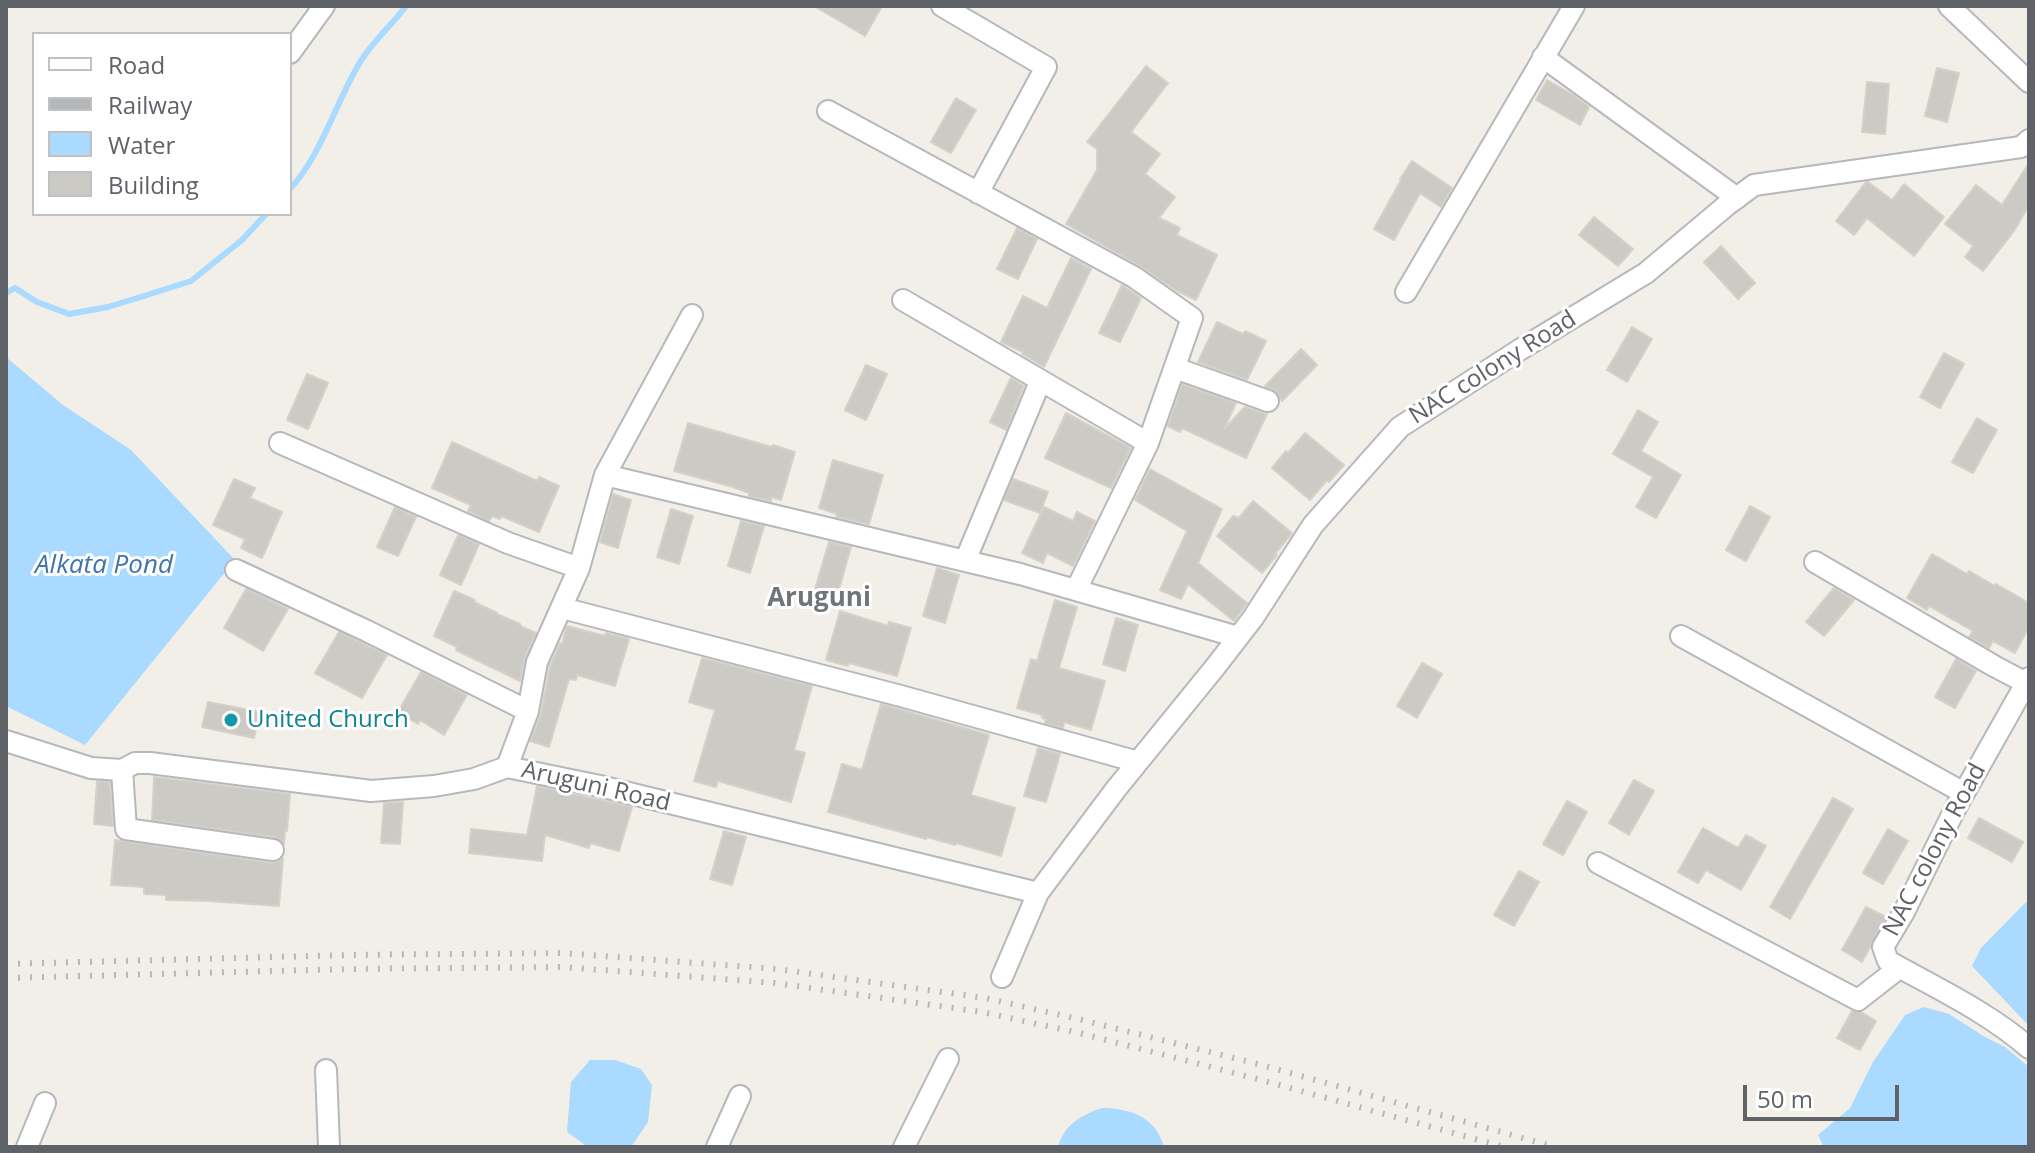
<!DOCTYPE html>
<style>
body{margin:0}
#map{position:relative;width:2035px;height:1153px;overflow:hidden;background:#f1efe8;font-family:"Open Sans",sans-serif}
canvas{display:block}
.frame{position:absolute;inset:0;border:8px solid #5f6368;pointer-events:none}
.legend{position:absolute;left:32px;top:32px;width:260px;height:184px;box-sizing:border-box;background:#fff;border:2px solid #bfc1c3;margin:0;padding:10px 14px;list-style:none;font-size:24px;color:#5f6368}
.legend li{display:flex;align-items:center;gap:16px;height:40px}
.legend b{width:40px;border:2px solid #bfc1c3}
.scale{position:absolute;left:1743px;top:1085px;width:156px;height:36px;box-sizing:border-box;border:4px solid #5f6368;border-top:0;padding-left:10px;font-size:24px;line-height:28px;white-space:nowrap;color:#5f6368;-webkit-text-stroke:6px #fff;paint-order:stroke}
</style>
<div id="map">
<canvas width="2035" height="1153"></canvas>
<div class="frame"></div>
<ul class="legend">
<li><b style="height:10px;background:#fff"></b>Road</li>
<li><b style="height:10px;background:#b6b7b8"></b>Railway</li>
<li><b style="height:22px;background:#aadaff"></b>Water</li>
<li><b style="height:22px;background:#cccac5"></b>Building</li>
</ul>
<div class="scale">50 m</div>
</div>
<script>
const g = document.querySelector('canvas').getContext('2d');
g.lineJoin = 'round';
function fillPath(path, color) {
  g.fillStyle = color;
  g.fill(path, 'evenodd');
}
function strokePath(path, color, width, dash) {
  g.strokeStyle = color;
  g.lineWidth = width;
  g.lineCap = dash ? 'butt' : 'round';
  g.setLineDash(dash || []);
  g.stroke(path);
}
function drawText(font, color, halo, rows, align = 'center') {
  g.font = font + ' "Open Sans",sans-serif';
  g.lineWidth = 6;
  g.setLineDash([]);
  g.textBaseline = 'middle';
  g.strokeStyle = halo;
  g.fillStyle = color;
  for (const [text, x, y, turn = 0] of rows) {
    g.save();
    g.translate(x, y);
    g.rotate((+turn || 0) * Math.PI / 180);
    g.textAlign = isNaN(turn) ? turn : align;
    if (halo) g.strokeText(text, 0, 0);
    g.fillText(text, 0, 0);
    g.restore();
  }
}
const water = new Path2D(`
 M6 357 63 405 131 450 235 560 85 745 6 706Z
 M2029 899V1026L1972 966 1981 948Z
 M1924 1007 1949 1014 1985 1037 2005 1047 2029 1067V1147H1824L1818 1135 1850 1108 1873 1062 1905 1015Z
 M590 1060H615L641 1069 652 1085 648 1122 631 1147H588L567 1132 571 1082Z
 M1102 1108C1130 1108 1156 1117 1164 1147H1058C1064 1125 1081 1115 1102 1108Z`);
const stream = new Path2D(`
 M290 189C322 154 335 104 359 64 370 44 392 25 406 6
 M6 293 15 288 37 302 69 314 108 307 144 296 191 281 242 240 266 214`);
const building = new Path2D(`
 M814 6H882L865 36Z
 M1146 66 1168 83 1131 132 1160 154 1145 174 1175 197 1159 218 1180 228 1177 235 1217 255 1196 300 1177 291 1140 266 1066 224 1097 170V149L1087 142Z
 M1937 68 1959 73 1947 122 1925 116Z
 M1547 80 1573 95 1589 107 1580 125 1536 100Z
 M1867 82 1889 84 1885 134 1862 132Z
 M956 98 976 110 951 153 931 142Z
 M1412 161 1452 188 1441 207 1420 193 1394 240 1374 229 1401 180 1400 179Z
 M2029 163V205L2014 231 1983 271 1965 257 1973 246 1945 224 1976 185 2002 205Z
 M1866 182H1868L1892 200 1904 184 1944 217 1914 256 1867 218 1854 235 1836 221Z
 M1594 217 1633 249 1618 266 1579 235Z
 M1017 228 1037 239 1018 279 997 269Z
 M1721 246 1755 283 1738 299 1704 262Z
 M1071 258 1091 269 1044 367 1022 354 1023 352 1001 342 1023 296 1047 308Z
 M1122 285 1141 298 1120 342 1099 333Z
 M1217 322 1243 334 1245 331 1266 341 1247 380 1198 362Z
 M1632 327 1652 339 1627 382 1607 370Z
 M1301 349 1317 365 1282 401 1277 392 1265 386Z
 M1944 353 1964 364 1940 408 1920 397Z
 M866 365 887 374 866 420 845 410Z
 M307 374 328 383 308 429 287 420Z
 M1011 378 1024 386 1006 430 990 422Z
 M1182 384 1236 403 1224 429 1245 407 1267 414 1246 458 1182 428 1180 432 1168 426Z
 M1638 410 1658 422 1641 451 1681 475 1656 518 1636 507 1653 477 1613 454Z
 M1066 413 1131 448 1111 488 1045 458Z
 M1977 418 1997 430 1973 473 1952 462Z
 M688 423 772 447 773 445 795 452 781 500 772 497 771 501 749 496V493L733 487 674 471Z
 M1305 433 1344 465 1329 482 1327 480 1310 500 1272 468 1286 451 1288 453Z
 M452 442 537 481 539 477 559 486 539 532 501 516 500 519 492 516 489 521 468 511 471 505 432 488Z
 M833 460 883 475 869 524 836 517 837 514 819 508Z
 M1150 469 1222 509 1198 563 1247 603 1234 621 1188 584 1181 599 1160 590 1187 531 1135 500Z
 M234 479 255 488 250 498 282 512 262 558 241 548 245 539 213 525Z
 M1013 479 1048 492 1040 513 1004 500Z
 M613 494 631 500 618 548 600 542Z
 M1253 501 1292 533 1275 554 1277 555 1262 573 1217 536 1233 516 1239 518Z
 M1750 506 1770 517 1746 561 1726 550Z
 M395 507 416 517 398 556 377 547Z
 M1044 507 1073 521 1077 512 1095 521 1073 566 1047 553 1043 563 1022 553Z
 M671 509 693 516 679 564 657 557Z
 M741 521 764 526 750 573 728 566Z
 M458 535 479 544 461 585 440 575Z
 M829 542 851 547 837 596 815 589Z
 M1932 554 1967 574 1969 571 1995 586 1996 584 2029 603V627L2015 653 1993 641 1989 648 1969 637 1973 631 1929 606 1927 610 1907 598Z
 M937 568 959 575 945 623 923 616Z
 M1834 588 1854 600 1824 636 1806 622Z
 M246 589 288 609 263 651 224 628Z
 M454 591 475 600 474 602 497 613V614L520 624V626L536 633 525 657 520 681 464 654 456 650 457 647 434 636Z
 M1055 600 1077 607 1059 668 1105 681 1091 730 1064 722 1063 728 1045 723 1046 719 1042 718V715L1017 708 1031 659 1037 661Z
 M840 611 888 626 889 622 911 628 897 676 849 663 848 666 826 660Z
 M1116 618 1138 625 1125 671 1103 664Z
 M567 626 605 636 606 633 629 639 615 686 577 675 576 680 569 679 549 747 530 741 541 714 550 666 560 643 562 644Z
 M339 632 387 655 362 698 315 673Z
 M702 658 812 686 794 750 805 753 791 802 718 781 716 787 694 781 715 710 689 702Z
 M1956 659 1976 671 1955 708 1935 697Z
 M1422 663 1442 674 1417 718 1397 706Z
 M421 672 467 695 444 735 420 720 418 724 398 712Z
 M208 702 260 712 254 738 202 727Z
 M881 704 989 735 971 795 1015 808 1001 856 956 843 955 845 927 837 926 839 828 812 842 764 862 770Z
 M1038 748 1060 754 1046 802 1024 796Z
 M154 777 290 794 287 831H285L284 844 275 837 152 820Z
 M1634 780 1654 791 1629 835 1609 823Z
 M97 781 110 782 113 826 94 824Z
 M537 786 632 807 619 851 590 843 589 848 545 835 542 861 469 853 471 829 527 835Z
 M1833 798 1853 809 1790 919 1770 907Z
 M1567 801 1587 812 1563 855 1543 844Z
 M403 802 400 844 381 843 384 803Z
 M1979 818 2023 842 2012 862 1968 838Z
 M1703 828 1738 848 1746 835 1766 846 1741 890 1706 870 1698 883 1678 872Z
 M1888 829 1908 841 1883 884 1863 873Z
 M724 831 746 837 732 885 710 879Z
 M115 840 271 863 277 862 283 858 279 906 209 901 166 900V895L144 894V887L111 885Z
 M1519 871 1539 882 1514 926 1494 915Z
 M1866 907 1886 917 1862 962 1842 950Z
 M1852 1011 1861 1012 1876 1021 1860 1050 1837 1038Z`);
const street = new Path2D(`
 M942 6 1046 67 978 193
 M1949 6 2029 82
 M290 53 324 6
 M1543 57 1737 198
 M828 111 1134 277 1192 318 1148 443 1076 590
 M1406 292 1574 6
 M903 300 1148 443
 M1175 368 1268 401
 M280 443 508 543 579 568
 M605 475 1020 574 1238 637
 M965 561 1040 382
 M1815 562 1994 666 2026 683
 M236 570 367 631 528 711
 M562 608 901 696 1138 762
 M1681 636 1964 793
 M2029 678 1955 809 1904 912 1883 947 1888 961C1936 988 1988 1012 2029 1048
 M6 741 91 768 122 770 135 763H150L371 791 434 786 474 779 507 767 600 786 1038 893
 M507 767 528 711 537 662 579 568 605 475 692 315
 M122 770 126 829 273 850
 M1598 863 1858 1000 1899 968
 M1002 977 1038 893 1116 789 1216 666 1253 618 1313 525 1400 427 1521 349 1646 273 1727 205 1754 185 2021 147 2029 140
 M326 1070 329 1147
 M27 1147 45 1103
 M717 1147 740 1096
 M904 1147 948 1059`);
const rail = new Path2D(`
 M6 964 349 955 562 953 777 969 985 998 1078 1019 1258 1064 1555 1147
 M6 978 349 969 562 967 775 983 982 1012 1075 1032 1254 1078 1504 1147`);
const markers = [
 [231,720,8,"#0f9aa8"]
];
const streetNames = [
 ["NAC colony Road",1493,368,-32],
 ["Aruguni Road",596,787,13],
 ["NAC colony Road",1935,850,-62]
];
const cultureNames = [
 ["United Church",247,720]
];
const waterNames = [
 ["Alkata Pond",104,566]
];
const neighbourhoodNames = [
 ["Aruguni",819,599]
];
fillPath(water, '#aadaff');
strokePath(stream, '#aadaff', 6);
fillPath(building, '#cccac5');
strokePath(building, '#d6d1c6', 2);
strokePath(street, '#b5b8bc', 24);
strokePath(street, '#fff', 20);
strokePath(rail, '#b6b7b8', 6, [2, 10]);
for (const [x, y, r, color] of markers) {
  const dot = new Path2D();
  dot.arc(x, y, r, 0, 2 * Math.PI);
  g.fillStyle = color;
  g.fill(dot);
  strokePath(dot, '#fff', 3);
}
drawText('24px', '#5f6368', '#fff', streetNames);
drawText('24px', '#0d838f', '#fff', cultureNames, 'left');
drawText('italic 26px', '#4174aa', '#fff', waterNames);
drawText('bold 26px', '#70757a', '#fff', neighbourhoodNames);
</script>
